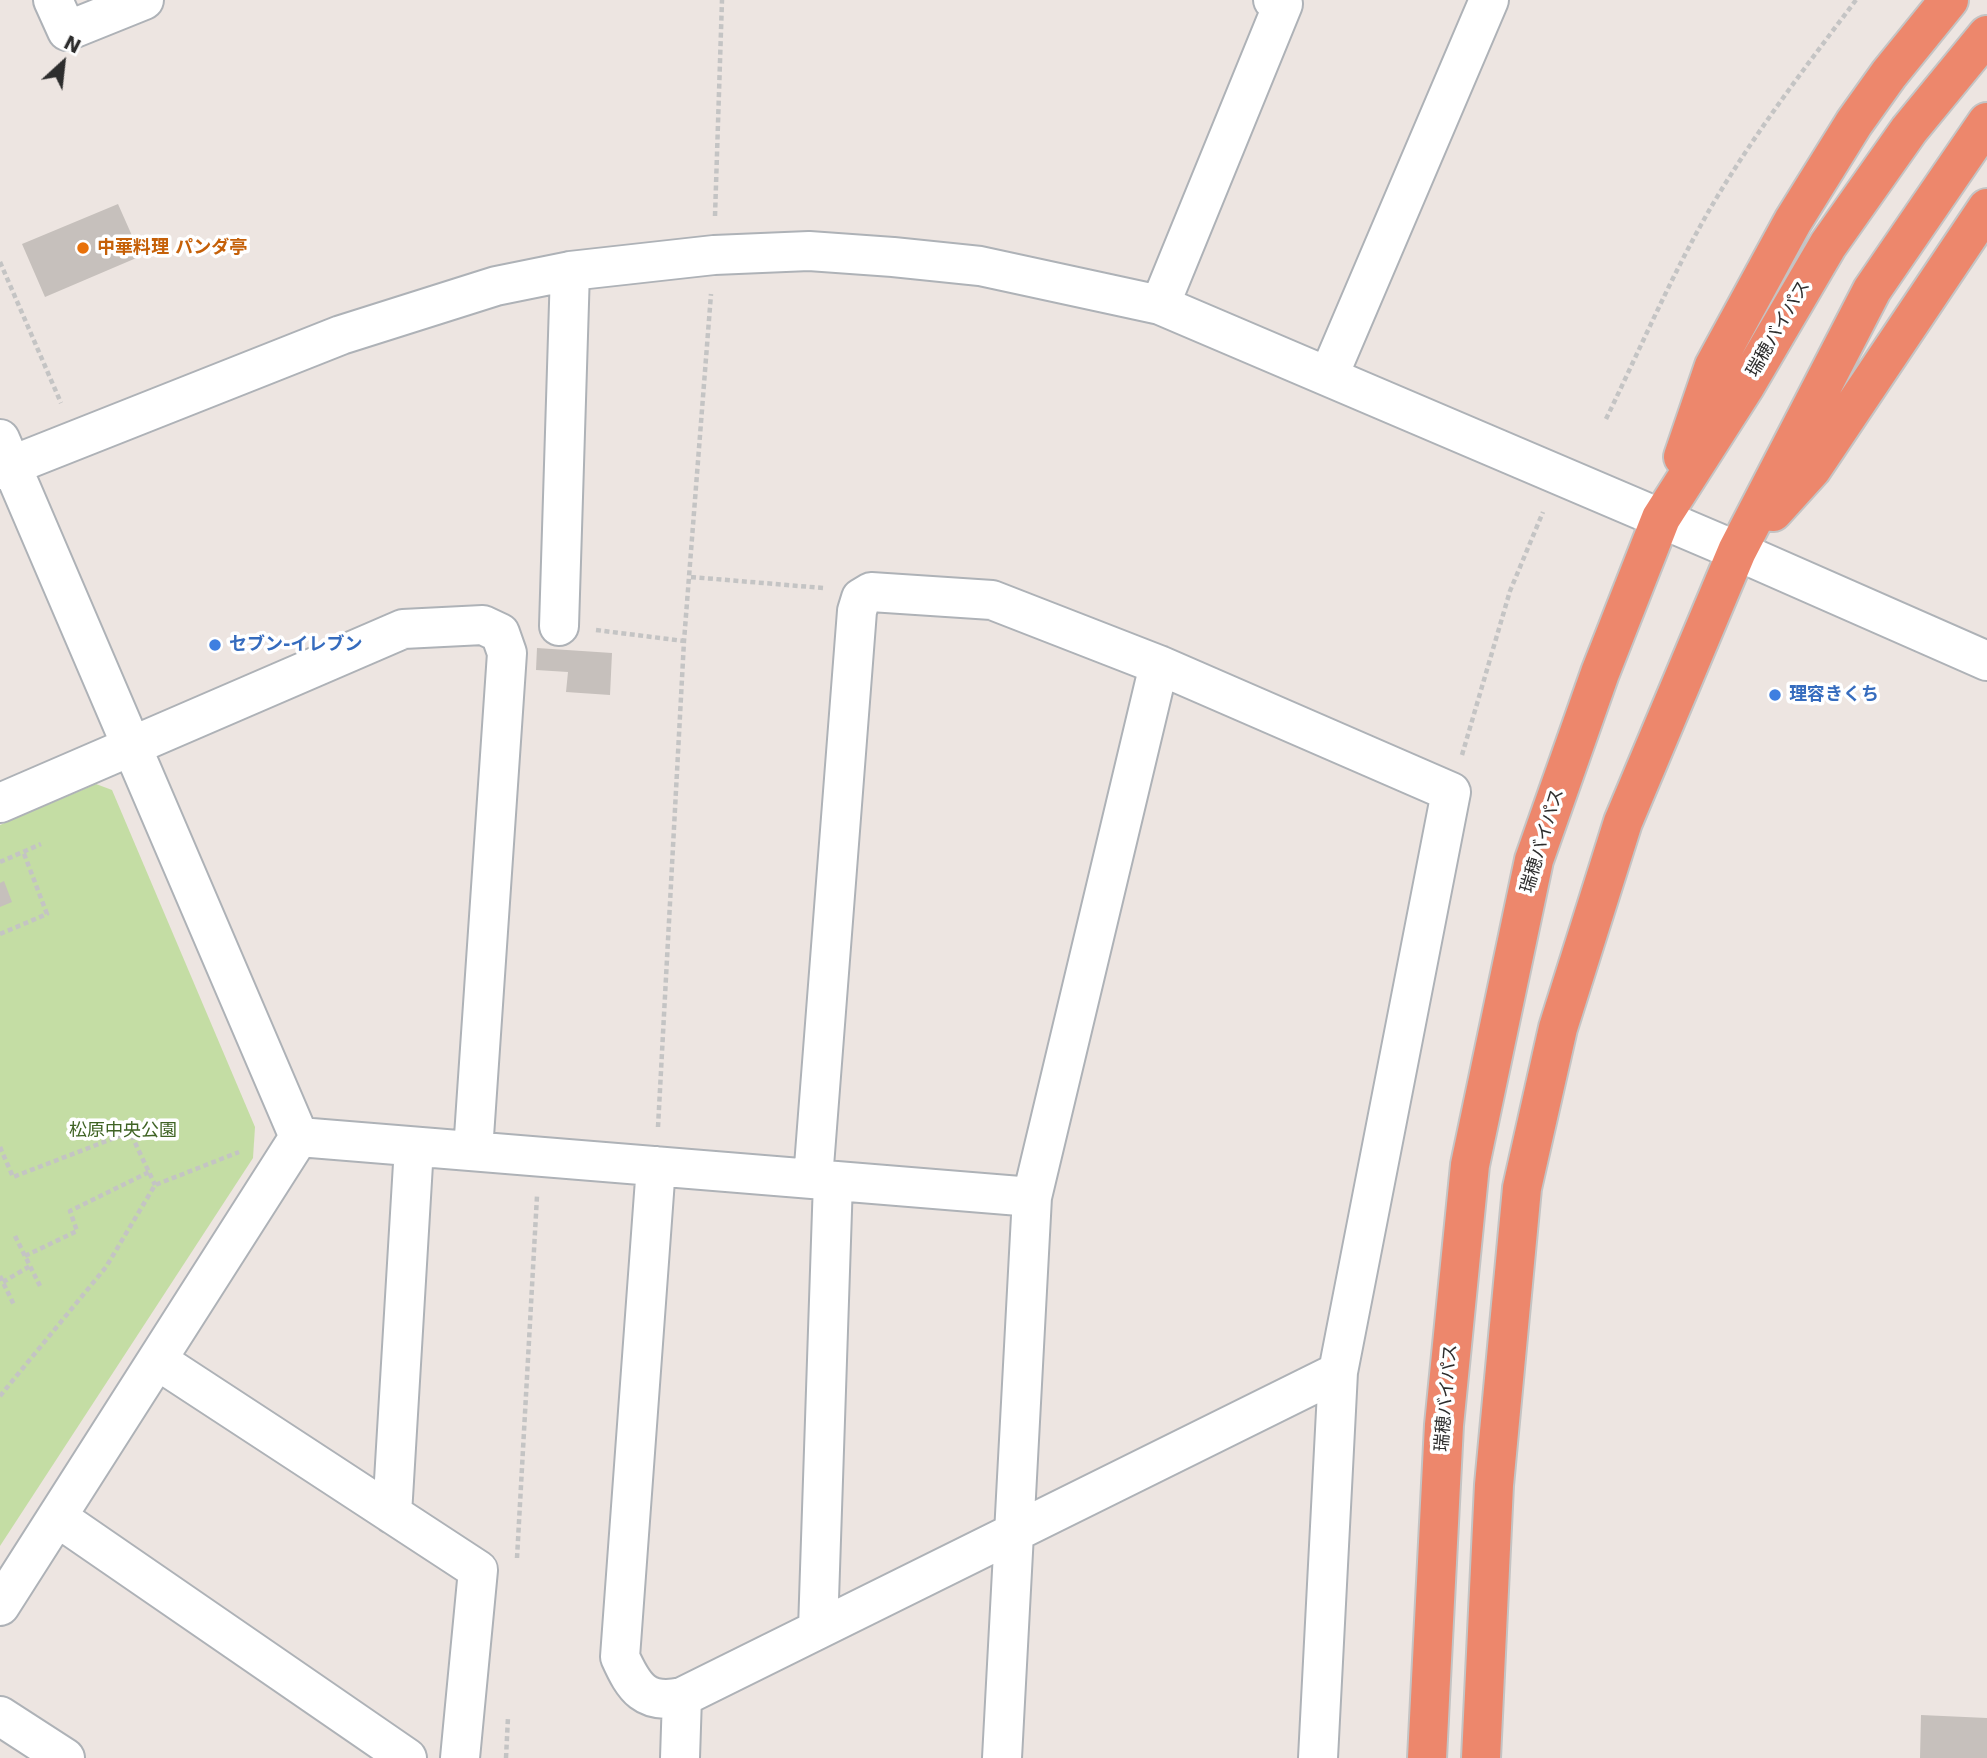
<!DOCTYPE html>
<meta charset="utf-8">
<style>
body{margin:0}
#map{position:relative;width:1987px;height:1758px;overflow:hidden;background:#ede5e1;font-family:"DejaVu Sans",sans-serif}
canvas{display:block}
.north{position:absolute;left:28px;top:28px;width:70px;height:70px;-webkit-text-stroke:5px #fff;paint-order:stroke;rotate:27deg;font-size:19px;font-weight:700;line-height:28px;text-align:center;color:#2d2d2d}
.north::after{content:'';display:block;margin:auto;width:24px;height:32px;background:#2d2d2d;clip-path:polygon(50% 0,100% 100%,50% 72%,0 100%)}
</style>
<div id="map">
<canvas width="1987" height="1758"></canvas>
<div class="north">N</div>
</div>
<script>
const g = document.querySelector('canvas').getContext('2d');
g.lineJoin = 'round';
function fillPath(path, color) {
  g.fillStyle = color;
  g.fill(path, 'evenodd');
}
function strokePath(path, color, width, dash) {
  g.strokeStyle = color;
  g.lineWidth = width;
  g.lineCap = dash ? 'butt' : 'round';
  g.setLineDash(dash || []);
  g.stroke(path);
}
function drawText(font, color, halo, rows, align = 'center') {
  g.font = font + ' "DejaVu Sans","Noto Sans JP",sans-serif';
  g.lineWidth = 7;
  g.setLineDash([]);
  g.textBaseline = 'middle';
  g.strokeStyle = halo;
  g.fillStyle = color;
  for (const [text, x, y, turn = 0] of rows) {
    g.save();
    g.translate(x, y);
    g.rotate((+turn || 0) * Math.PI / 180);
    g.textAlign = isNaN(turn) ? turn : align;
    if (halo) g.strokeText(text, 0, 0);
    g.fillText(text, 0, 0);
    g.restore();
  }
}
const green = new Path2D(`
 M96 784 112 790 255 1127 253 1158 0 1546V825Z`);
const building = new Path2D(`
 M118 204 141 256 45 297 22 244Z
 M537 648 612 653 610 695 566 692 568 672 536 670Z
 M4 881 12 902 0 907V883Z
 M1921 1715 1987 1718V1758H1920Z`);
const path = new Path2D(`
 M715 216 722 0
 M0 262 61 403
 M1606 419C1646 337 1682 250 1732 173 1770 113 1813 57 1856 0
 M691 577 823 588
 M596 630 684 641
 M1462 755 1510 591 1543 512
 M0 862 41 844
 M0 934 47 914 23 851
 M658 1127 684 641 711 294
 M0 1147 13 1177 130 1132 155 1185
 M15 1236 40 1286
 M25 1256 77 1231 70 1211 149 1172
 M0 1276 14 1305
 M3 1282 30 1266
 M0 1396 106 1267 155 1185 239 1152
 M517 1558 537 1196
 M506 1758 508 1717`);
const minor = new Path2D(`
 M53 0 67 31 144 0
 M1160 305 1283 4 1273 0
 M1329 375 1489 0
 M0 439 299 1137
 M0 470 341 335 496 286 570 271 714 255 809 251 893 257 980 266 1160 305 1737 551 1987 661
 M559 626 570 271
 M0 803 403 629 483 625 500 633 507 653 473 1151
 M299 1137 1032 1197
 M656 1166 620 1657C634 1688 645 1705 682 1697
 M813 1179 857 611 861 598 871 592 992 600 1159 665 1451 792 1338 1372 1318 1758
 M157 1360 478 1570 460 1758
 M392 1514 414 1147
 M57 1517 407 1758
 M0 1606 299 1137
 M818 1629 833 1181
 M0 1716 65 1758
 M680 1758 682 1697 1338 1372
 M1002 1758 1032 1197 1159 665`);
const highway = new Path2D(`
 M1683 457 1714 366 1793 221 1854 123 1889 74 1949 0
 M1773 512 1812 469 1987 208
 M1427 1758 1444 1425 1470 1165 1534 860 1600 673 1661 518 1746 385 1828 245 1909 130 1987 35
 M1481 1758 1494 1485 1522 1188 1558 1028 1623 822 1737 551 1872 290 1987 122`);
const markers = [
 [83,248,7,"#e8710a"],
 [215,645,7,"#3f7fe0"],
 [1775,695,7,"#3f7fe0"]
];
const foodNames = [
 ["中華料理 パンダ亭",97,248]
];
const streetNames = [
 ["瑞穂バイパス",1779,329,-60],
 ["瑞穂バイパス",1543,841,-73],
 ["瑞穂バイパス",1447,1398,-85]
];
const shopNames = [
 ["セブン-イレブン",229,645],
 ["理容きくち",1789,695]
];
const parkNames = [
 ["松原中央公園",123,1131]
];
fillPath(green, '#c4dda4');
fillPath(building, '#c6c0bc');
strokePath(minor, '#aeb2b7', 42);
strokePath(highway, '#c4c4c4', 42);
strokePath(path, '#c4c4c4', 4.5, [5, 3.5]);
strokePath(minor, '#fff', 38);
strokePath(highway, '#ed876c', 38);
for (const [x, y, r, color] of markers) {
  const dot = new Path2D();
  dot.arc(x, y, r, 0, 2 * Math.PI);
  g.fillStyle = color;
  g.fill(dot);
  strokePath(dot, '#fff', 2.5);
}
drawText('bold 18px', '#c56008', '#fff', foodNames, 'left');
drawText('18px', '#2d2d2d', '#fff', streetNames);
drawText('bold 18px', '#366cbe', '#fff', shopNames, 'left');
drawText('18px', '#3f6324', '#fff', parkNames);
</script>
